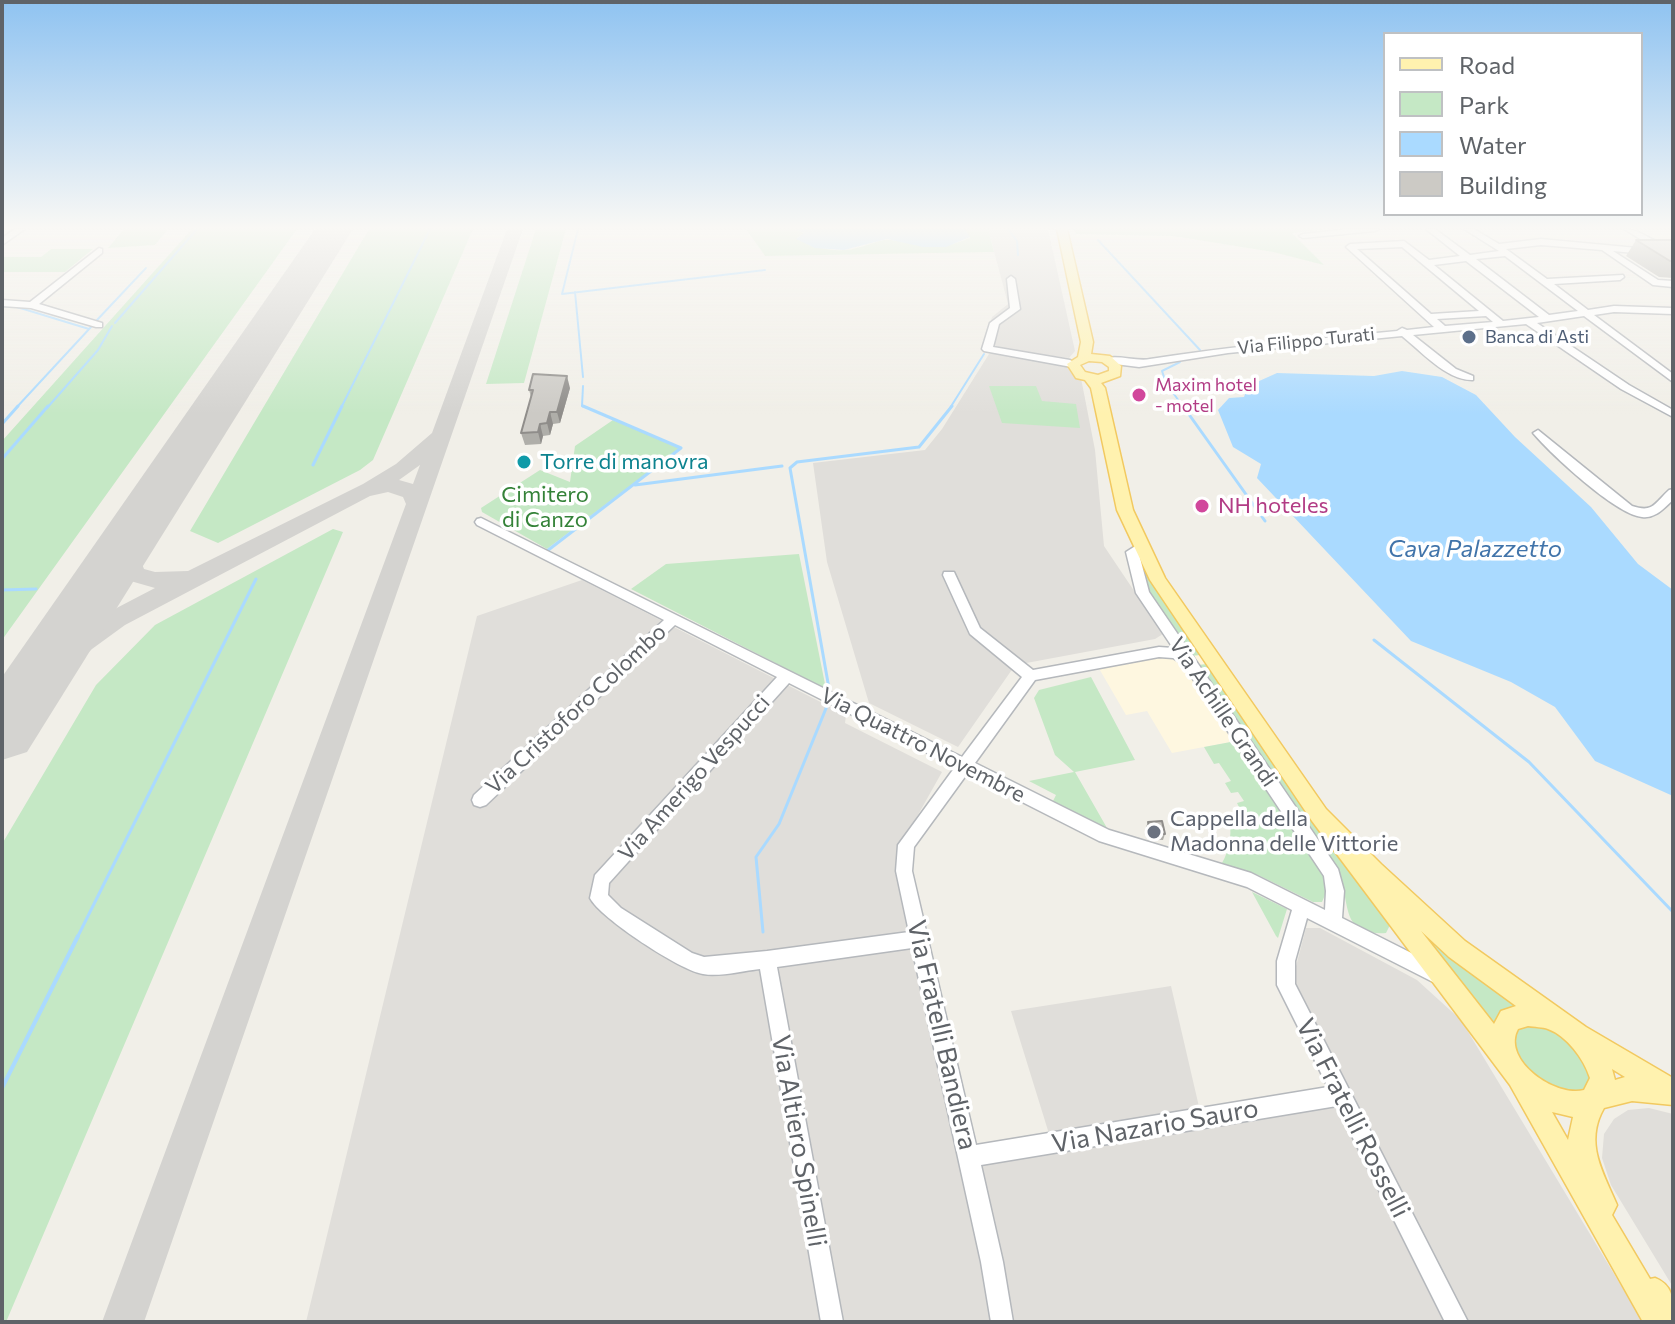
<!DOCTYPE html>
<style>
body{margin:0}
#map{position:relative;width:1675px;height:1324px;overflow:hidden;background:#f1efe8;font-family:Commissioner,sans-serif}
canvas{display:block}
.frame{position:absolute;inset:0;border:4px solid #5f6368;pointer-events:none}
.legend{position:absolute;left:1383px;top:32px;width:260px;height:184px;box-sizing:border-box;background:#fff;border:2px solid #bfc1c3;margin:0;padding:10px 14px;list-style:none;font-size:24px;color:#5f6368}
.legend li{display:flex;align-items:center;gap:16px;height:40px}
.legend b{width:40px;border:2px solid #bfc1c3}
</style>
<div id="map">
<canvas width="1675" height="1324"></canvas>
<div class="frame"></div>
<ul class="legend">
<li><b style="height:10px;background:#fff2af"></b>Road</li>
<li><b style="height:22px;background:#c5e8c5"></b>Park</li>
<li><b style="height:22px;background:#aadaff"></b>Water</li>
<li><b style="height:22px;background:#cccac5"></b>Building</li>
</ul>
</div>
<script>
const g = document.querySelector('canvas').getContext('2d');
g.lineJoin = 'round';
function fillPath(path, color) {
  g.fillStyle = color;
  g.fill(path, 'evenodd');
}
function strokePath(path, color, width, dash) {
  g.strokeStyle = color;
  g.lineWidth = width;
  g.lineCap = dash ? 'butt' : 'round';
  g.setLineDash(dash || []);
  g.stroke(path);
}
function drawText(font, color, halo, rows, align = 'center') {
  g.font = font + ' Commissioner,sans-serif';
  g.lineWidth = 7;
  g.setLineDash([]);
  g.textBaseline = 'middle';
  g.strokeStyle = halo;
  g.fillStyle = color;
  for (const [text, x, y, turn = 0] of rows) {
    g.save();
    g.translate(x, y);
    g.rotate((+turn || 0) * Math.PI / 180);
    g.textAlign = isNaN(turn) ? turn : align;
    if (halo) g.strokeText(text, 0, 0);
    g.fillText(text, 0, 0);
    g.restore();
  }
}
const commercial = new Path2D(`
 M1199 645 1236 741 1172 753 1147 711 1126 715 1097 665Z`);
const industrial = new Path2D(`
 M988 229H1048L1075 351 1069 358 991 348 984 342 992 317 1008 304Z
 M992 353 1062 363 1081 378 1095 450 1104 546 1163 634 1155 639 1021 664 1011 671 958 747 869 703 827 562 813 463 925 450 942 429 989 354Z
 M582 580 846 715 845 723 942 772 900 847 966 1165 1054 1150 1011 1011 1171 986 1203 1124 1357 1105 1295 984 1294 974 1306 928H1320L1417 980 1461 1020 1643 1322H306L477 616Z
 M1649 1108 1673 1114V1287L1611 1185 1602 1158 1604 1134 1614 1119 1628 1110Z`);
const green = new Path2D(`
 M124 229H168L155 245 108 248Z
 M192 229H297L2 640V441Z
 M369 229H473L373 460 360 470 218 543 190 531Z
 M536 229H566L524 383 486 384Z
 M746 229H794L804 233 797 238C818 250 840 254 864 246 872 244 881 239 889 240 927 241 929 254 970 238L965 229H988L994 252 765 256Z
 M1074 229H1329L1292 233 1324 265 1273 252 1173 236 1076 234Z
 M51 249H93L65 272H2V257H41Z
 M989 386H1036L1042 401 1076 404 1080 428 1002 423Z
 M613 420 680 448 547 549 482 512 481 508 540 470 570 482 575 446Z
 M333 529 343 532 6 1322H2V844L96 685 155 625Z
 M799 554 826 689 631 589 666 564Z
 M1136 559H1141L1200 655 1191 656 1147 588Z
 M1207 664 1391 923 1386 933C1338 936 1352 901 1338 874L1198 665Z
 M1091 677 1135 760 1075 772 1107 828 1053 801 1056 795 1029 781 1074 772 1055 755 1034 698 1039 690Z
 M1236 741 1324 874 1328 888 1322 902H1313L1258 875 1222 863C1230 850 1233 829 1228 815H1243L1237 803 1244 801 1238 792 1231 793 1225 783 1231 781 1219 763 1214 764 1204 747Z
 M1252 892 1287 909 1278 938 1276 936Z
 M1423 930 1520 1003 1493 1026 1416 934Z
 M1527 1023 1565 1033 1592 1067 1591 1088 1573 1098 1521 1069 1512 1034 1518 1027Z`);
const water = new Path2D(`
 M794 229H965L970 237 946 247H923L887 239 844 250 815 248 796 239 804 233Z
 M1402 371 1442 377 1476 395 1515 437 1591 507 1638 564 1673 590V796L1595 761 1555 707 1511 682 1411 641 1257 478 1261 464 1233 447 1218 410 1229 398 1244 397 1248 386 1277 373 1374 376Z`);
const streamFar2 = new Path2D(`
 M578 229 562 294 765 270
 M1008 229 1017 241 1018 255
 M1098 240 1200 350
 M575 292 583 377
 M2 306 17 307 89 329
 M97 320 146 268
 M115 323 197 229
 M1180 362 1162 371 1166 383 1184 408
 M583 386 582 406 588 408
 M16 408 91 327
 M47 408 98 350 112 326
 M341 408 430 229
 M950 408 984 354`);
const streamFar1 = new Path2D(`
 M1183 406 1265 521
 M2 424 18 406
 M2 459 48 406
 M313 465 342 406
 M635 485 782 466
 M547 551 681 448 583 406
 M2 590 36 589
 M1374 640 1529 762 1673 912
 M830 694 790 468 797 462 919 447 952 406
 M763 932 756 857 779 824 829 701
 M77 938 256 579`);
const stream = new Path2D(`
 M2 1088 78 936`);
const taxiway = new Path2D(`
 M507 229H523L144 1322H102L406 504 403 497 388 492 370 496 125 625 92 649 35 704 25 707 15 704 12 697 15 690 74 635 107 613 155 588 127 580C116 563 114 548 124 530H140L143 535 140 559 144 569 155 572 188 571 363 484 396 464 432 433ZM420 465 413 484 399 480Z`);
const runway = new Path2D(`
 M315 229H353L27 752 2 760V677Z`);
const minor = new Path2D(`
 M15 229H25L2 245V238Z
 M1349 229H1379L1375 231 1303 238 1299 236 1303 234Z
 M1426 229H1435L1470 255 1499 251 1464 229H1474L1499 244 1541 239 1648 249V253L1645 254 1613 251 1658 280 1673 281V287L1653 285 1602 250 1541 245 1506 249 1547 279 1623 275 1624 277 1620 280 1554 284 1588 310 1614 306 1673 308V314L1614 312 1594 315 1673 374V382L1584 316 1537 323 1629 385 1673 410V417L1621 389 1526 324 1413 335 1456 369 1473 376V380C1447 381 1421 351 1402 336L1228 353 1139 367 1107 363 1102 360C1114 353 1136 362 1150 359 1232 346 1315 339 1397 331L1402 328 1407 330 1434 327 1346 247 1350 244 1404 241 1429 260 1460 256ZM1402 247 1479 311 1431 314 1357 249ZM1505 256 1578 311 1549 315 1476 259ZM1466 261 1539 317 1503 321 1434 265ZM1486 316 1493 322 1445 326 1437 319Z
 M1624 229C1642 229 1655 245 1673 246V252L1658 250Z
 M99 248 102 249V253L39 304 102 323V327H96L31 308 2 306V300L30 302Z
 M1011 276 1015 279 1020 309 999 324 993 347 1070 360 1077 364V368L984 351 982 349 990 323 1010 308 1007 279Z
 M1538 430 1632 506C1653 513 1654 504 1669 490L1673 489V500C1664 508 1655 519 1642 517 1615 514 1551 454 1533 433Z
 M481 518 962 757 1022 677 970 634 943 575 944 572H954L980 628 1033 670 1159 647 1173 648 1136 593 1126 552 1137 545H1145L1147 548 1139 554 1149 592 1338 869 1344 891 1342 918 1443 969 1446 975 1443 981 1437 984 1431 981 1307 918 1295 961V984L1468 1322H1445L1337 1106 981 1165 1003 1262 1013 1322H991L981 1262 912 948 777 967 843 1322H821L760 969C742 971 720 977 703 974 681 971 600 918 590 898L595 875 777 677 675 625 486 805 480 807 474 805 472 800 474 795 664 620 477 525 475 522 477 519ZM1159 657 1173 658 1183 664 1324 876 1326 891 1325 910 1251 873 1109 830 975 763 1035 680ZM789 683 955 767 898 845 896 871 909 932 767 951 704 957 692 953 621 908 608 895 609 883ZM967 774 1099 841 1247 887 1292 910 1277 961V985L1328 1087 976 1145 912 871 914 847Z`);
const major = new Path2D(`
 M1057 229H1067L1093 342 1091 354 1110 356 1121 366 1120 376 1101 383 1105 388 1133 510 1165 578 1326 809 1381 864 1465 941 1586 1027 1673 1078V1105L1632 1101 1604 1108C1584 1143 1603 1172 1617 1205L1612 1215 1650 1279 1655 1278C1675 1286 1673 1302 1673 1322H1643L1510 1085 1312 821 1150 580 1117 510 1091 388 1085 380 1076 378 1067 364 1078 357 1081 342ZM1089 361 1102 362 1109 367V371L1098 375 1085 372 1080 365ZM1421 931 1449 957 1516 1006 1501 1011 1494 1024ZM1528 1026C1534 1027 1543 1027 1548 1029 1567 1036 1584 1059 1590 1078L1584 1090C1556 1098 1501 1060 1518 1029ZM1612 1069 1625 1077 1615 1080ZM1552 1112 1573 1117 1568 1140Z`);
const wall = new Path2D(`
 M1636 240H1673V278L1659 277 1626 256Z
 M570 388 560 423 553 424 550 435 543 436 541 444 525 445 521 433 531 397 529 390Z
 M1148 822 1165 834 1163 840 1149 839 1146 827Z`);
const shadedWall = new Path2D(`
 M567 376 570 388 560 423 557 412Z
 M550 412 553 424 550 435 547 423Z
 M540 424 543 436 541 444 538 432Z`);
const building = new Path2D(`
 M1636 240H1673V261H1670Z
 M533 374 567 376 557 412H550L547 423 540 424 538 432 521 433 533 390H529Z
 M1162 821 1165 834 1151 833 1148 822Z`);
const markers = [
 [1469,337,8,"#5c6f8a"],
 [1139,395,8,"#d1479c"],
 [524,462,8,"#0f9aa8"],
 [1202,506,8,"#d1479c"],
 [1154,832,8,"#6b7280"]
];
const farServicenames = [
 ["Banca di Asti",1485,337]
];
const farStreetnames = [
 ["Via Filippo Turati",1306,341,-6]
];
const farHotelnames = [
 ["Maxim hotel",1155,385],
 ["- motel",1155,406]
];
const cultureNames = [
 ["Torre di manovra",540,462]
];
const parkNames = [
 ["Cimitero",545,495],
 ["di Canzo",545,520]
];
const hotelNames = [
 ["NH hoteles",1218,506]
];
const streetNames = [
 ["Via Cristoforo Colombo",576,709,-43],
 ["Via Achille Grandi",1223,712,56],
 ["Via Quattro Novembre",923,745,27],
 ["Via Amerigo Vespucci",694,778,-48]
];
const worshipNames = [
 ["Cappella della",1170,819],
 ["Madonna delle Vittorie",1170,844]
];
const waterNames = [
 ["Cava Palazzetto",1475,549]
];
const nearStreetnames = [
 ["Via Fratelli Bandiera",942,1035,77],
 ["Via Fratelli Rosselli",1353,1118,63],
 ["Via Nazario Sauro",1155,1126,-10],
 ["Via Altiero Spinelli",799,1141,80]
];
fillPath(commercial, '#fef7e0');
fillPath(industrial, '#e0deda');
fillPath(green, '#c5e8c5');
fillPath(water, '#aadaff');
strokePath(streamFar2, '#aadaff', 2);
strokePath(streamFar1, '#aadaff', 3);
strokePath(stream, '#aadaff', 4);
fillPath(taxiway, '#d4d3d0');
fillPath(runway, '#d4d3d0');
strokePath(minor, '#b5b8bc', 3);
strokePath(major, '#f2c960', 3);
fillPath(minor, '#fff');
fillPath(major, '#fff2af');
fillPath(wall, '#afaea9');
fillPath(shadedWall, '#8f8d8a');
fillPath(building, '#cccac5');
strokePath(building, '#8f8d8a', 2);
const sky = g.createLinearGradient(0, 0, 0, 414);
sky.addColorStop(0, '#8fc3f1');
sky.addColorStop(0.55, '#f9f8f5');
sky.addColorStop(1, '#f9f8f500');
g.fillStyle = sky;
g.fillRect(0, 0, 1675, 414);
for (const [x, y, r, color] of markers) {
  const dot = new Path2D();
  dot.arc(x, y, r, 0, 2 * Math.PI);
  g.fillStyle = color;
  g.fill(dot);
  strokePath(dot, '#fff', 3);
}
drawText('18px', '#4e5e75', '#fff', farServicenames, 'left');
drawText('18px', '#5f6368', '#fff', farStreetnames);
drawText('18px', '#b23c85', '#fff', farHotelnames, 'left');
drawText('22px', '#0d838f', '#fff', cultureNames, 'left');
drawText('22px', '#348238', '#fff', parkNames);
drawText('22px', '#b23c85', '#fff', hotelNames, 'left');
drawText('22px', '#5f6368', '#fff', streetNames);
drawText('22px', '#5b616d', '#fff', worshipNames, 'left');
drawText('italic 24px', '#4174aa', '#fff', waterNames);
drawText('26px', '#5f6368', '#fff', nearStreetnames);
</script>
